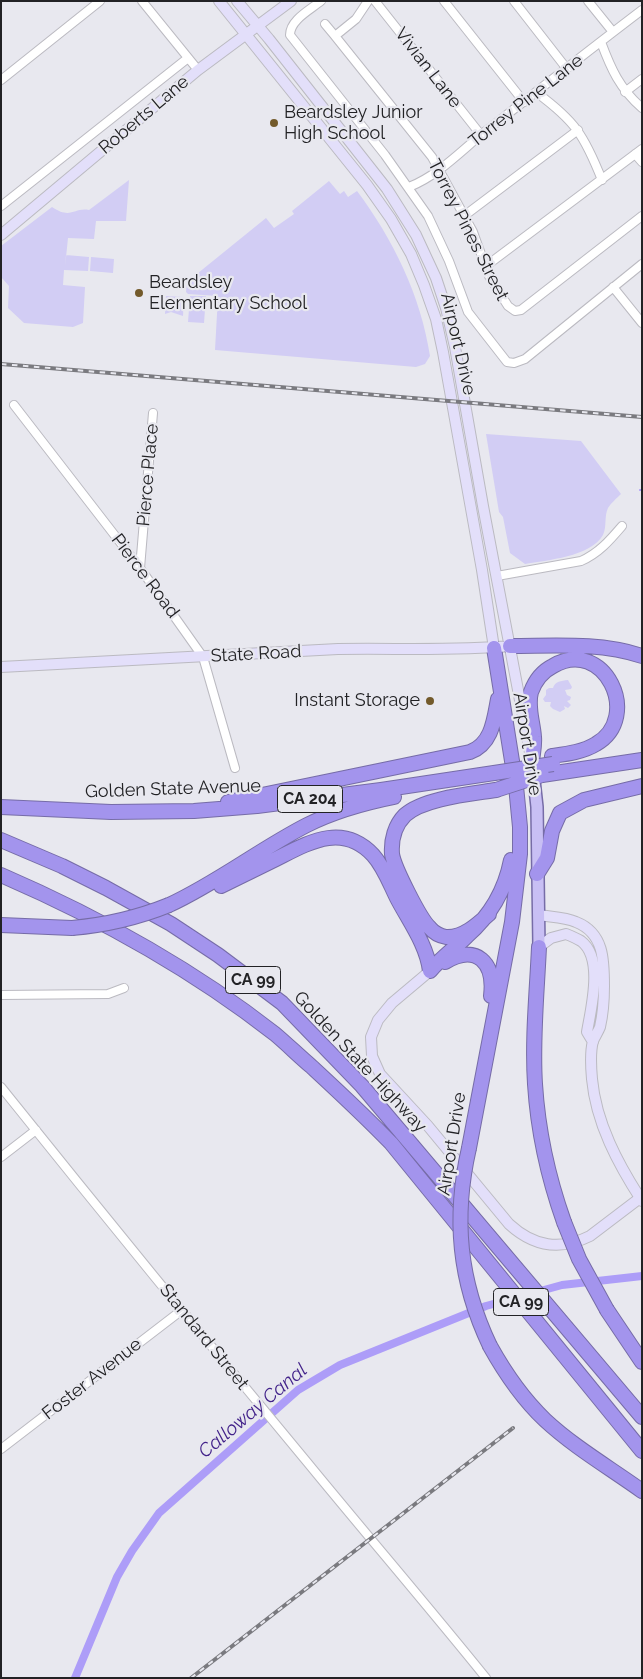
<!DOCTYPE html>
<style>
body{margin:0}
#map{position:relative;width:643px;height:1679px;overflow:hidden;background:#e8e8ef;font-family:Raleway,sans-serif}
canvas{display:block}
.frame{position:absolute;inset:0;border:2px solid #222225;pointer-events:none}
</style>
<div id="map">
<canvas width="643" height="1679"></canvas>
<div class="frame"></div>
</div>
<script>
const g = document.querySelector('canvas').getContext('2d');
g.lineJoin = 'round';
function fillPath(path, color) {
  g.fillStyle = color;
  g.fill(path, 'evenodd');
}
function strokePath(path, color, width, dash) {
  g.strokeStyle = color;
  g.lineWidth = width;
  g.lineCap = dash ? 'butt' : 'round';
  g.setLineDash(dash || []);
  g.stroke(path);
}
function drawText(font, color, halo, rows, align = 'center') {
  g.font = font + ' Raleway,sans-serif';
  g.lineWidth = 4.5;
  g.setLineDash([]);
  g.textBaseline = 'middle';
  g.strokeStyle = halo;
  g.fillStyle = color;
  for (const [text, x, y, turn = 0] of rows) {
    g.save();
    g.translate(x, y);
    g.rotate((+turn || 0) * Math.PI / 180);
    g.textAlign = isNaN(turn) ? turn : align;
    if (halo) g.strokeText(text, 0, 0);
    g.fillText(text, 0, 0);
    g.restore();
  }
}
const green = new Path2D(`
 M129 180 126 221H96L94 239 68 238 65 267 66 255 89 257 88 271 64 270 63 285 85 287 83 323 73 327 24 323 8 308 9 286 1 277V246L52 207C71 220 74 207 89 210Z
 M329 181 340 194 344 191 348 197 357 191C393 239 421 296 430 356L425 364 416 367 215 350 218 296 188 294 186 292 187 282 266 218 274 228 294 214 292 211Z
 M91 257 114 259 113 273 90 271Z
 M166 296 184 297 183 316 171 312 165 314Z
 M190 296H206L204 323 188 322Z
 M486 434 581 441 621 494C617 498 611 503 608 508 604 516 607 527 603 535 590 557 547 560 525 564L510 553 503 517 499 512Z
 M568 680 572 687 571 689 565 690 567 695 571 697 570 700 567 701 571 705 568 708 564 706 565 709 560 712 553 709 550 706 551 702H545L543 699 546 695V690L549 688H553C555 681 561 681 568 680Z`);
const stream = new Path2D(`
 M640 490H642`);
const canal = new Path2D(`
 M75 1678 117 1577 132 1551 159 1513 298 1390 340 1365 486 1306 562 1285 642 1276`);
const street = new Path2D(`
 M142 1 198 70
 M321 1C310 10 290 20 290 35L385 155 428 216 449 261 468 312 507 362 514 363 525 359 642 264
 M368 1 356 19 335 36 432 157 473 232 489 276 508 306 515 311 521 310 642 216
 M375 1 481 135
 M444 1 524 102
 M514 1 567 69
 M588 1 613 32
 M325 24 335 36
 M601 42C611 69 620 89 642 108
 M1 80 100 1
 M625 92 642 79
 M537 93C575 121 584 135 602 180
 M635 154 642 162
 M409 187C437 176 459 153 482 134 535 93 588 51 642 10
 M1 206 188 58
 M464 216 578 130
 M486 266 642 149
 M613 287 642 323
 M14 405 140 568 203 657 235 768
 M140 568 153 413
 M497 576 581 561C599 553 610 540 622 526
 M1 995 108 994 124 988
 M1 1087C102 1213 204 1338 307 1462 366 1534 427 1605 486 1678
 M1 1157 36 1130
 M1 1449 182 1310`);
const secondary = new Path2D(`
 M219 1 367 185 391 219 411 254 424 285 436 319 443 352 482 570 494 648
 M237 1 269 39 387 189 416 235 436 278 446 308 455 347 483 506 530 753
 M1 235 198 70 291 1
 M1 667 338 649C395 648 453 651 510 646
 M539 915C550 917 565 917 576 922 604 933 604 960 604 986 604 999 603 1014 600 1027 598 1032 595 1036 593 1041 590 1052 591 1068 592 1079 596 1123 618 1164 642 1201
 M539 947 551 938 566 934C571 936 576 938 581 941 604 958 591 1008 587 1032L593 1042
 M430 971 392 1003 378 1020 371 1037 372 1056 380 1074 428 1126 509 1224C534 1247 560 1251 590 1236L640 1198`);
const primary = new Path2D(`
 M533 771 537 807 539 947`);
const highway = new Path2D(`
 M510 646C555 646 599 642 642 656
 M532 764C532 756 535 746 534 737 533 722 527 707 531 692 535 681 543 671 553 666 604 636 643 717 596 744 583 752 566 754 552 756
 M542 775 642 760
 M228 802 470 752C492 744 494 720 498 699
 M1 807 111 812 194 811 257 806 381 790 494 773
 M1 840 62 866 106 888 171 924 218 955 282 1003 362 1086 642 1417
 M537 874 547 858 552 831 560 813 584 800 642 786
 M1 875C98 917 192 969 275 1034 288 1045 299 1056 312 1067 339 1092 365 1116 391 1143L642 1451
 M221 886C239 877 258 868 276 859 308 843 342 822 373 855 384 867 390 884 397 898 409 921 427 945 430 971
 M169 905C217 883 260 849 307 825 335 811 364 803 394 797
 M489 914C478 924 463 938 446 937 441 936 434 933 430 928 420 919 394 867 392 854 391 840 395 825 405 815 424 798 471 794 496 790
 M1 925 72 928
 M539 947C537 992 532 1039 535 1084 538 1132 548 1177 564 1222
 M445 962C477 943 495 963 491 996
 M430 971C441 958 455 948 467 936 491 915 505 891 511 860
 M469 1148 512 922 520 854V827L516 786 494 648
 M607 1310 642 1362
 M490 1346C505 1373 523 1399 545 1420 574 1447 610 1468 642 1491`);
const rail = new Path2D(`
 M1 364 642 417
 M191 1678 513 1428`);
const highwayBridge = new Path2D(`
 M494 773 553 764
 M496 790 542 775
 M72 928C106 925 137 918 169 905
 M469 1148C453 1218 459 1281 490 1346
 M564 1222 579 1259 607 1310`);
const markers = [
 [274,123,5,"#735a2b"],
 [139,293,5,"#735a2b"],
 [430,701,5,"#735a2b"]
];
const shields = [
 [310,799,65],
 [253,980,55],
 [521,1302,55]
];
const shieldNames = [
 ["CA 204",310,799],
 ["CA 99",253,980],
 ["CA 99",521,1302]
];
const streetNames = [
 ["Vivian Lane",428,68,52],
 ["Torrey Pine Lane",526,101,-38],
 ["Roberts Lane",144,115,-40],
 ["Torrey Pines Street",468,230,63],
 ["Airport Drive",458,344,77],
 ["Pierce Place",148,475,-85],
 ["Pierce Road",145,576,53],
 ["State Road",256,654,-3],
 ["Airport Drive",527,744,81],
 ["Golden State Avenue",173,789,-2],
 ["Golden State Highway",360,1062,47],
 ["Airport Drive",452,1144,-81],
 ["Standard Street",204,1337,51],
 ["Foster Avenue",92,1379,-38]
];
const poiNames = [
 ["Beardsley Junior",284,113],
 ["High School",284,134],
 ["Beardsley",149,283],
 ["Elementary School",149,304],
 ["Instant Storage",420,701,"right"]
];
const waterNames = [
 ["Calloway Canal",253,1411,-40]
];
fillPath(green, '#d2cdf4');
strokePath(stream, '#ad9df8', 2);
strokePath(canal, '#ad9df8', 8);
strokePath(street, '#bbbac1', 10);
strokePath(secondary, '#bbbac1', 12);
strokePath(primary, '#766ca7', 14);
strokePath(highway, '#766ca7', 16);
strokePath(street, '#fff', 8);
strokePath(secondary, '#e3dffa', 10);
strokePath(primary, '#c8bff4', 11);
strokePath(highway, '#a394ed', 14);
strokePath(rail, '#7a7a7f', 4);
strokePath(rail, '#e8e8ef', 2, [5.5]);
strokePath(highwayBridge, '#766ca7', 16, []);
strokePath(highwayBridge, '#a394ed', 14);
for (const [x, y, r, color] of markers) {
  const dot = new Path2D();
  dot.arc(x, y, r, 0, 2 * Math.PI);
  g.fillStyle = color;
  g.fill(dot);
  strokePath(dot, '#e8e8ef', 2);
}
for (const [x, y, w] of shields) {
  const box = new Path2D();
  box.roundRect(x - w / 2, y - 13.5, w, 27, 4);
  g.fillStyle = '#e8e8ef';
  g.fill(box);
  strokePath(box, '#222225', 1);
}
drawText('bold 16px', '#222225', null, shieldNames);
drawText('18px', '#222225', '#e8e8ef', streetNames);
drawText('18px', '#222225', '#e8e8ef', poiNames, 'left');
drawText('italic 19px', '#43238a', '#e8e8ef', waterNames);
</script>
